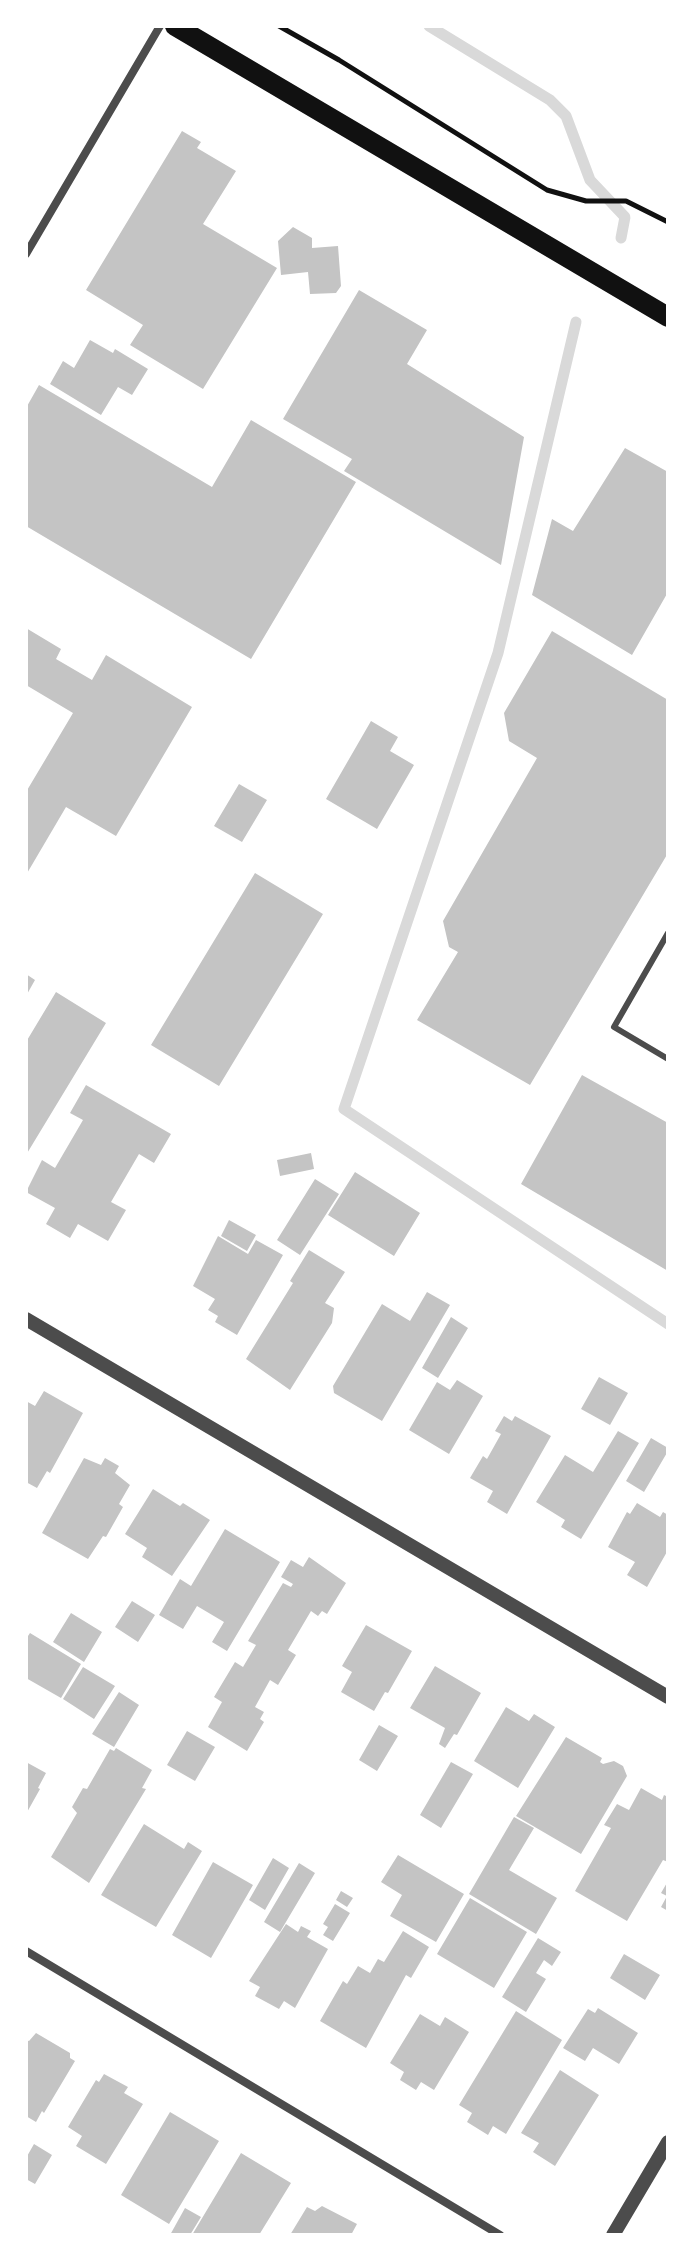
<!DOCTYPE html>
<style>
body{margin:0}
#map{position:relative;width:694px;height:2261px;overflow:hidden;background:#fff;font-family:"Golos Text",sans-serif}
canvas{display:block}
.frame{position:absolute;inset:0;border:28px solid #fff;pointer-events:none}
</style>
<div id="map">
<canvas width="694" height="2261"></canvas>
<div class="frame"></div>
</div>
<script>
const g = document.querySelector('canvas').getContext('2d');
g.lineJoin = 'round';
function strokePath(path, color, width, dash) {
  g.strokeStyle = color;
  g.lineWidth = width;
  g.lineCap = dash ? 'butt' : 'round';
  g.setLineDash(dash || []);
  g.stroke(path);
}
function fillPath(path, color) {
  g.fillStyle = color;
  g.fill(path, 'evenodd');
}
const stream = new Path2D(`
 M429 26 550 100 566 116 590 180 625 217 621 238
 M576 322 498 653 344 1109 668 1324`);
const building = new Path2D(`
 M182 131 201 142 197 148 236 171 203 224 277 268 203 389 130 345 143 325 86 290Z
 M293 227 312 238V248L338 246 341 286 336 293 310 294 308 272 281 275 278 241Z
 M359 290 427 330 407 364 524 437 501 565 344 471 352 459 283 419Z
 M90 340 113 353 115 349 148 369 132 395 118 387 101 415 50 384 63 361 74 368Z
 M39 385 212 487 251 420 356 482 251 659 26 526V408Z
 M625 448 668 472V592L632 655 532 595 552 519 573 531Z
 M26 628 61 649 56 659 92 680 106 655 192 707 116 836 66 807 26 875V792L73 713 26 685Z
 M552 631 668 700V853L530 1085 417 1020 458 952 449 947 443 921 537 758 509 741 504 713Z
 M371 721 398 737 390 751 414 765 377 829 326 799Z
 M239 784 267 800 242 842 214 826Z
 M255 873 323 914 219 1086 151 1045Z
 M26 974 35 980 26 996Z
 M56 992 106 1023 26 1155V1042Z
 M582 1075 668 1123V1271L521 1184Z
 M86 1085 171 1134 154 1163 139 1154 111 1202 126 1210 108 1241 78 1224 70 1238 46 1224 55 1208 26 1192 42 1160 55 1168 83 1120 70 1113Z
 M311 1153 314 1169 280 1176 277 1160Z
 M355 1172 420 1213 394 1256 328 1215Z
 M315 1179 339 1194 300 1255 277 1240Z
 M229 1220 256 1235 247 1251 221 1236Z
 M218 1236 248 1254 256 1240 283 1255 237 1335 215 1322 218 1316 208 1310 215 1299 193 1286Z
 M309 1250 345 1272 325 1303 334 1308 332 1323 290 1390 246 1359 293 1283 290 1281Z
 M427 1292 450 1305 382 1421 334 1393 333 1386 382 1304 410 1321Z
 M451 1317 468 1328 438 1378 422 1368Z
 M599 1377 628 1393 610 1425 581 1409Z
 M457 1380 483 1396 449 1454 409 1430 437 1382 450 1390Z
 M44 1391 83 1413 50 1473 47 1471 37 1488 26 1482V1401L35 1406Z
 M504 1416 512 1421 515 1416 551 1436 507 1514 487 1502 493 1491 470 1478 483 1456 487 1459 501 1434 495 1431Z
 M618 1431 639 1443 581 1539 561 1527 565 1520 536 1502 565 1455 593 1472Z
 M651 1438 668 1448V1451L644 1492 626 1481Z
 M84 1458 101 1465 105 1458 119 1466 115 1473 130 1485 119 1504 123 1507 106 1537 103 1536 88 1559 42 1533Z
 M153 1489 180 1506 183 1503 210 1520 172 1576 142 1557 147 1548 125 1534Z
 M637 1503 660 1517 663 1512 668 1515V1550L647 1587 627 1575 635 1562 608 1547 627 1512 630 1514Z
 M225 1529 280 1562 227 1651 212 1642 224 1622 197 1606 183 1629 159 1615 180 1579 191 1586Z
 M309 1557 346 1583 327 1614 322 1611 318 1616 311 1611 288 1650 296 1655 278 1685 270 1680 255 1707 264 1712 260 1719 264 1722 247 1751 208 1727 222 1702 214 1697 235 1662 243 1667 256 1645 248 1641 283 1583 291 1587 293 1584 281 1577 291 1560 303 1567Z
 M132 1601 155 1615 138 1642 115 1627Z
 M71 1613 102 1632 84 1662 53 1642Z
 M366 1625 412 1651 388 1693 385 1692 374 1711 341 1692 352 1672 342 1666Z
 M30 1633 81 1664 61 1698 26 1678V1639Z
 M435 1666 481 1693 457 1735 454 1734 445 1748 439 1744 445 1728 410 1708Z
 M83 1667 115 1686 94 1719 63 1699Z
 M119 1692 139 1705 114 1747 92 1734Z
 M506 1707 529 1721 534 1714 555 1727 518 1788 474 1761Z
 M379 1725 398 1736 377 1771 359 1760Z
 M187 1731 215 1747 195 1781 167 1765Z
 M566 1737 602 1758 600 1762 603 1764 614 1761 623 1766 627 1776 581 1854 516 1816Z
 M116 1748 152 1770 142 1788 146 1789 89 1883 51 1857 77 1813 72 1807 83 1788 87 1789 110 1749 114 1751Z
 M26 1762 46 1773 38 1788 40 1789 26 1814Z
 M451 1762 473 1774 441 1828 420 1815Z
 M641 1788 662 1800 664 1795 668 1797V1862L663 1860 627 1921 575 1891 611 1828 604 1825 617 1804 629 1810Z
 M514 1817 534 1828 509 1870 557 1898 536 1934 469 1894Z
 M144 1824 184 1849 188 1842 202 1851 156 1927 101 1895Z
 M398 1855 464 1894 436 1942 390 1916 402 1895 381 1882Z
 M273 1858 289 1868 265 1910 249 1900Z
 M213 1862 253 1885 211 1958 172 1935Z
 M299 1863 315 1873 280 1932 264 1922Z
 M668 1881V1911L661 1907 667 1896 661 1893Z
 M341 1891 353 1898 347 1907 336 1900Z
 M470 1898 527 1932 494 1988 437 1954Z
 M335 1904 350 1913 333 1941 323 1935 328 1927 323 1924Z
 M286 1924 298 1932 301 1926 311 1931 307 1937 328 1949 295 2008 284 2001 279 2009 255 1996 260 1987 249 1981Z
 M403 1931 429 1947 411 1978 406 1975 366 2048 320 2021 343 1981 347 1984 358 1966 370 1973 378 1959 384 1962Z
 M538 1938 561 1952 552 1966 544 1960 536 1973 546 1979 526 2012 502 1997Z
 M624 1954 660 1975 645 2000 610 1978Z
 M598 2008 638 2033 619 2064 593 2048 585 2061 563 2048 588 2009 595 2013Z
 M516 2011 562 2040 506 2134 493 2126 488 2135 467 2122 472 2113 459 2105Z
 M420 2014 440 2026 445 2017 469 2032 434 2090 421 2082 416 2090 400 2080 404 2072 390 2063Z
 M36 2033 70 2053V2058L75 2061 44 2113 42 2111 36 2122 26 2116V2040L29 2041Z
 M560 2070 599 2095 555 2166 533 2152 539 2143 521 2133Z
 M104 2074 128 2087 124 2093 143 2104 106 2164 76 2146 82 2136 68 2127 96 2080 99 2082Z
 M170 2112 219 2141 169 2224 121 2195Z
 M34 2144 52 2155 35 2184 26 2179V2158Z
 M241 2153 291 2183 259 2235H192Z
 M322 2206 357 2224 351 2235H290L307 2207 315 2211Z
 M185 2208 201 2217 190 2235H170Z`);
const path = new Path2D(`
 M279 26 339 60 547 190 586 201H626L668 222`);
const service = new Path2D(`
 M668 933 614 1027 668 1059`);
const minor = new Path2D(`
 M26 254 160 26
 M26 1951 500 2235`);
const tertiary = new Path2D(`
 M26 1319 668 1697
 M613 2235 668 2142`);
const primary = new Path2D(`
 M175 26 668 317`);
strokePath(stream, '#d9d9d9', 11);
fillPath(building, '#c4c4c4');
strokePath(path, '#111', 5);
strokePath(service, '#4c4c4c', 6);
strokePath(minor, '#4c4c4c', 8);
strokePath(tertiary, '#4c4c4c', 14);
strokePath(primary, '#111', 20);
</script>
